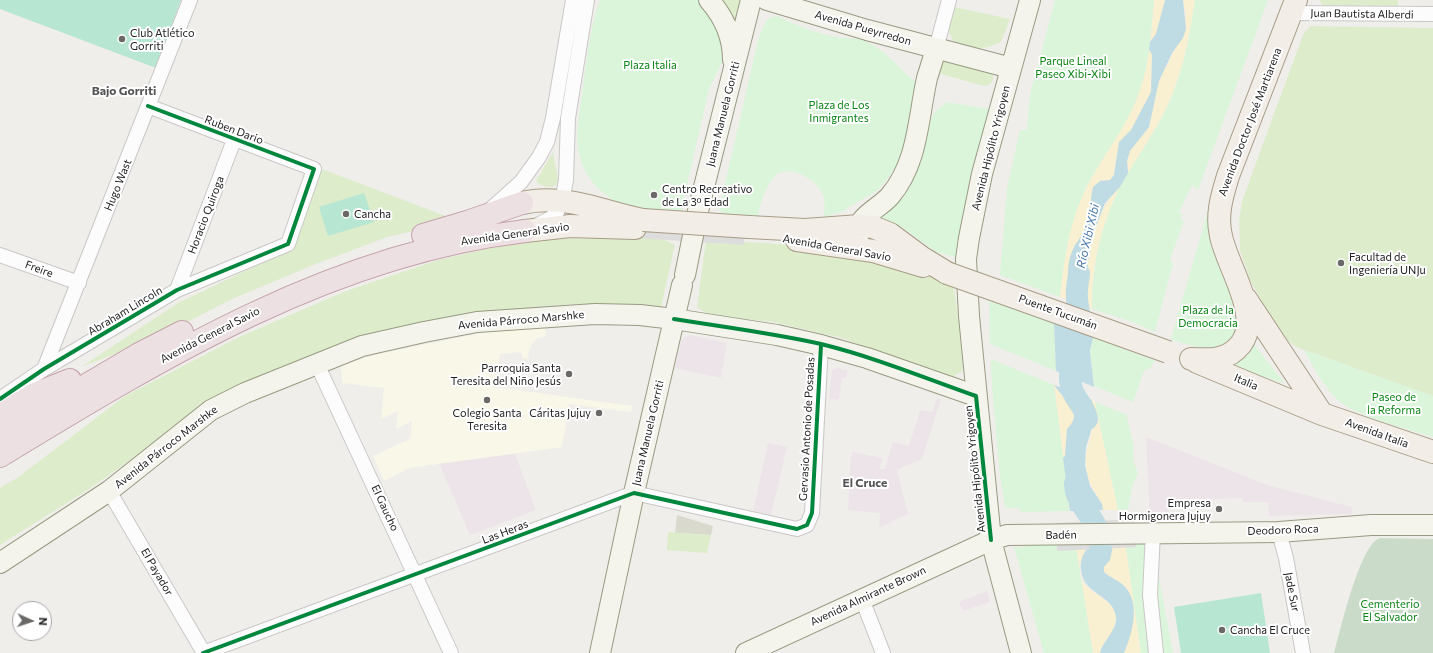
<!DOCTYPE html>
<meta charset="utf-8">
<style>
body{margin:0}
#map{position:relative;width:1433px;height:653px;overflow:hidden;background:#f0eeeb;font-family:Commissioner,sans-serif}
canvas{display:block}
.north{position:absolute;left:12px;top:601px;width:40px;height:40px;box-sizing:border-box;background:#fff;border:1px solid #a7a7a7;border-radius:50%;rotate:93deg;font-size:11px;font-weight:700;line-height:16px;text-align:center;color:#222}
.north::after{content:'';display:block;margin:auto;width:14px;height:18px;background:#6a6968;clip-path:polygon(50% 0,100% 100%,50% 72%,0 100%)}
</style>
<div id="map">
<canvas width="1433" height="653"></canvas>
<div class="north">N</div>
</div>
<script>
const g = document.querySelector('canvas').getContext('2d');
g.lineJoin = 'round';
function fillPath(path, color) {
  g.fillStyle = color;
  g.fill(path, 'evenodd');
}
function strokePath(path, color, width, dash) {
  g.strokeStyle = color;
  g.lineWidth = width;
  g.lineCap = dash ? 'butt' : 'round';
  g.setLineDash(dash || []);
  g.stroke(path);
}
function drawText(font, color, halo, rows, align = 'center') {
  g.font = font + ' Commissioner,sans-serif';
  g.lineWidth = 4;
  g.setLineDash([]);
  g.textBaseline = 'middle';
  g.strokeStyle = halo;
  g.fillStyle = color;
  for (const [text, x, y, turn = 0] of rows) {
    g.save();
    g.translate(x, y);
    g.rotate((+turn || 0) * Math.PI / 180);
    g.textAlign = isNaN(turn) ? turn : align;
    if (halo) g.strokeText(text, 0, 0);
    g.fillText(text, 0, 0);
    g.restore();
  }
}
const industrial = new Path2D(`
 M690 335 727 343 721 378 675 368 682 339Z
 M837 368 848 371 846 378 842 377 839 400 829 399 832 370Z
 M937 398 941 399 922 459 897 470 908 514 879 528 880 513 848 510 850 467 852 452 883 458 879 469H885L893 442 909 446 920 410 932 412Z
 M1146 437 1270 486 1352 507V514L1269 516 1268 502H1243L1242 498 1168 500 1169 518H1150Z
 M768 443 787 447 771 515 753 511Z
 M515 454 536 510 470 535 439 463Z
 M987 591 990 602 963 611 959 602Z`);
const education = new Path2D(`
 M545 326 546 336 538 338 533 342 529 351 528 359 523 358 521 352 500 354 495 387 632 406 631 412 569 404 562 447 409 468 384 481 373 456 410 439 412 421 396 429 398 411 381 419 384 388 342 383 341 365 379 354 497 330Z`);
const construction = new Path2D(`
 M677 515 713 526 711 535 675 533Z`);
const grass = new Path2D(`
 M719 0H741L733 32Z
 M1320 0H1398V6L1322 5Z
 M954 7 1010 19 1001 42C988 49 959 55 951 37 946 28 951 16 954 7Z
 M1310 26 1433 28V396L1296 347 1285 338 1270 316 1250 280 1240 250 1239 221 1242 201 1303 35Z
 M941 59 989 71 993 76C994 82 990 86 984 86L944 75 938 71Z
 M553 152 558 179 556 185C550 189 540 186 536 181Z
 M322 169 448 217 454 222 387 237 313 265 230 300 157 338 81 367 178 303 293 248Z
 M605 231 661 238 675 245 661 307 575 304 497 312 384 330 225 393 89 489 0 545V488L17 478 125 396 239 337 346 291 438 260 534 238Z
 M706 240C789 244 879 246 954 288L964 363 962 371 954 376 935 374 842 338 774 322 709 315 697 307Z
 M668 532 711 535 707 553 667 550Z`);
const sand = new Path2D(`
 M1154 0H1165V4L1156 34 1150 42Z
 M1183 0H1195C1190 35 1183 71 1168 104 1157 128 1142 151 1128 173L1127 161 1130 151 1149 127 1159 81 1175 49 1186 16Z
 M1149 49 1152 55 1151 92 1116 159 1114 175 1110 180 1100 181 1093 187 1090 214 1083 233 1074 249 1068 273 1069 290 1073 302 1060 297C1064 263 1067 229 1082 197 1105 147 1144 106 1149 49Z
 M1120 187C1101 225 1091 267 1092 309L1085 307C1086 267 1089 216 1120 187Z
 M1054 385C1064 400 1085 412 1067 429L1065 456 1063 458Z
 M1092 400 1095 402 1118 510H1103C1100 496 1088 486 1086 468 1084 453 1090 442 1093 428 1094 419 1092 409 1092 400Z
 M1075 541H1092C1089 549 1082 558 1080 567 1076 593 1113 594 1116 617 1117 631 1103 640 1100 653H1093Z
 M1125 541 1141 653H1124C1130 639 1137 599 1125 586 1119 580 1110 578 1104 572V567L1108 562 1113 546Z`);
const cemetery = new Path2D(`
 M1380 538 1433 539V653H1334C1340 632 1360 543 1380 538Z`);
const park = new Path2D(`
 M600 0H701L718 20 724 58 709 89 685 193 682 214C668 213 653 214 640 211 629 210 615 202 607 196 568 166 577 129 583 87 587 57 590 28 600 0Z
 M1055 0H1154C1151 30 1150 61 1140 90 1128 126 1103 155 1086 188 1069 223 1064 259 1060 297L1000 275 1007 188 1020 130H1027L1030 94Z
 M1195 0H1268L1198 190 1192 185 1179 212 1183 215 1180 218 1184 221 1170 260 1173 263 1155 332 1130 321 1092 309C1092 261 1103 215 1128 173 1141 151 1157 129 1168 105 1183 72 1190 36 1195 0Z
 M777 16C797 26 819 34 841 38 847 38 854 38 859 39 885 46 899 71 920 85L900 160 891 174 878 190 841 212 824 217C824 211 825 204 824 198 820 182 791 162 775 176 764 187 761 204 757 218L724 214 719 210 759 36 767 19Z
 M947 102 989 109 956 257 936 252 902 227 878 220C893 208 907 197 914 179 921 162 924 123 937 110 940 107 944 105 947 102Z
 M1211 200 1240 321C1238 325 1237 332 1234 335 1218 356 1190 346 1171 339Z
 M989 300 1054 323 1056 371 990 344Z
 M1088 335 1155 361 1150 368 1144 371 1133 402 1094 386Z
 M1253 343 1283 381V383L1234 367 1232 364Z
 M1304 350 1433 396V437C1410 430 1356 416 1339 401 1326 390 1312 365 1304 350Z
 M993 360 1054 385 1070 511 1020 512 1019 508H1005L999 468 991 372V361Z
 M1095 402 1127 415V417L1134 447 1133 455 1134 463 1138 473 1132 487 1128 510H1118Z
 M1075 541 1093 653H1044L1014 547H1025L1026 542Z
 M1125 541H1152L1173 653H1141Z`);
const pitch = new Path2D(`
 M0 0H181L156 68 0 9Z
 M364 193 374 222 328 236 319 207Z
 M1261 593 1270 653H1181L1174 607Z`);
const water = new Path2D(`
 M1165 0H1183L1186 29 1183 38 1172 53 1159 81 1149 127 1130 151 1127 161 1128 173 1120 187 1105 203 1093 235 1085 280V306L1073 302C1067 284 1065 263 1075 245 1080 238 1084 232 1087 223 1091 211 1090 199 1093 187L1100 181 1110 180 1114 175 1119 142 1131 130 1151 92 1152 55 1149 49 1150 42 1156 34Z
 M1054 323 1088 335 1094 387 1056 371Z
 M1054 385 1092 400 1094 421 1086 447 1085 465 1090 486 1102 504 1103 510 1070 511 1063 458 1065 456 1067 429C1085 412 1064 400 1054 385Z
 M1113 546 1110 560 1104 567V572C1110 578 1119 580 1125 587 1141 603 1132 635 1124 653H1100C1103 640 1117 631 1116 617 1113 593 1083 596 1081 569 1080 562 1082 555 1087 549Z`);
const pier = new Path2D(`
 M639 209 746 215 744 245 637 238Z
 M1135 519 1136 547 1057 551 1055 523Z`);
const river = new Path2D(`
 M1079 274C1078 282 1076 291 1077 299 1078 311 1082 324 1082 336 1081 350 1069 362 1070 377 1070 398 1084 402 1087 419
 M1075 484C1076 504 1092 514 1098 531 1101 538 1101 545 1100 553`);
const street = new Path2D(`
 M1291 13 1433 14
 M936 49 949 0
 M492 208 521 182 539 157 547 142 553 118 573 0
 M536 226 551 218 557 212 563 196 566 180 568 118 587 0
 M0 255 79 283
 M177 290 234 140
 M317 364 451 653
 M44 369 190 0
 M0 399 44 369 177 290 288 244 314 169 148 106
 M109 491 204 653
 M1153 532 1150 595 1156 653
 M1279 532 1286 558 1303 653
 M862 599 883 653
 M203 653 634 493 797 529 807 525 812 513 821 345`);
const secondary = new Path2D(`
 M709 0C724 17 733 37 733 60
 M767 0 867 30 1011 68
 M858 240C853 217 878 210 890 196 918 163 918 119 927 78 930 69 933 59 936 49
 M685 275 698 211 751 0
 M0 563 109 491 211 410 245 393 362 346 424 332 477 322 595 314 640 315 674 319 777 335 821 345 867 358 976 396
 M600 653 634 493 682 285
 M746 653 991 540 1007 535 1279 532 1371 525H1433
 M1021 653 991 540 969 316 966 259 969 238 982 174 1030 0`);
const primary = new Path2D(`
 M522 203C564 193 603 212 643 220
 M749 227 805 230 860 226 873 227 890 234 921 257 947 273
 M525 231 570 226 635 228
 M797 240 873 251 923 266
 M1246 299 1322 414
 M1191 359C1210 360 1228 361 1241 344 1262 316 1227 266 1221 236 1216 215 1222 196 1228 176L1296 0
 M1197 362 1322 414 1433 452`);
const highway = new Path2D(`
 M423 235 467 222 522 203
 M0 415 35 394 70 380
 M0 436 139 354 182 332
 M0 456C163 357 331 254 525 231`);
const primaryBridge = new Path2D(`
 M643 220 749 227
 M947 273 1168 352`);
const cycleway = new Path2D(`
 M674 319C723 327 772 333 821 344 874 357 925 378 976 396L991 540
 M0 399 44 369 177 290 288 244 314 169 148 106
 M203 653 634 493 797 529 807 525 812 513 821 345`);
const markers = [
 [122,39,4,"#6a6968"],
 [654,195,4,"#6a6968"],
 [346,214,4,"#6a6968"],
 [1341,263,4,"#6a6968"],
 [569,374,4,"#6a6968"],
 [487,400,4,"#6a6968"],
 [599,413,4,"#6a6968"],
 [1219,509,4,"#6a6968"],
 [1222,630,4,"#6a6968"]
];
const streetNames = [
 ["Juan Bautista Alberdi",1362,14,1],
 ["Avenida Pueyrredon",863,28,16],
 ["Juana Manuela Gorriti",723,114,-76],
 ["Avenida Doctor José Martiarena",1250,122,-69],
 ["Ruben Dario",234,130,21],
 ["Avenida Hipólito Yrigoyen",991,148,-76],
 ["Hugo Wast",118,185,-68],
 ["Horacio Quiroga",206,215,-69],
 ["Avenida General Savio",515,234,-8],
 ["Avenida General Savio",837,248,10],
 ["Freire",39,269,20],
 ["Abraham Lincoln",125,311,-31],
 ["Puente Tucumán",1058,312,20],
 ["Avenida Párroco Marshke",521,320,-5],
 ["Avenida General Savio",210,335,-27],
 ["Italia",1246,382,23],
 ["Gervasio Antonio de Posadas",807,429,-87],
 ["Juana Manuela Gorriti",648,433,-77],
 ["Avenida Italia",1377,433,20],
 ["Avenida Párroco Marshke",166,447,-38],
 ["Avenida Hipólito Yrigoyen",975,469,-96],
 ["El Gaucho",385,508,65],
 ["Deodoro Roca",1283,530,-2],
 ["Las Heras",505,532,-21],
 ["Badén",1061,535,-1],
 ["El Payador",157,572,60],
 ["Jade Sur",1292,592,79],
 ["Avenida Almirante Brown",868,596,-25]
];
const poiNames = [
 ["Club Atlético",130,33],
 ["Gorriti",130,46],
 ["Centro Recreativo",662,189],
 ["de La 3º Edad",662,202],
 ["Cancha",354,214],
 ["Facultad de",1349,257],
 ["Ingeniería UNJu",1349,270],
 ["Parroquia Santa",561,368,"right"],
 ["Teresita del Niño Jesús",561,381,"right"],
 ["Colegio Santa",487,413,"center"],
 ["Teresita",487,426,"center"],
 ["Cáritas Jujuy",591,413,"right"],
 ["Empresa",1211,503,"right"],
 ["Hormigonera Jujuy",1211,516,"right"],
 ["Cancha El Cruce",1230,630]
];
const parkNames = [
 ["Parque Lineal",1073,61],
 ["Paseo Xibi-Xibi",1073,74],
 ["Plaza Italia",650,65],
 ["Plaza de Los",839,105],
 ["Inmigrantes",839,118],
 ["Plaza de la",1208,310],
 ["Democracia",1208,323],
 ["Paseo de",1394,397],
 ["la Reforma",1394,410],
 ["Cementerio",1390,604],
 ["El Salvador",1390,617]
];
const neighbourhoodNames = [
 ["Bajo Gorriti",124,91],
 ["El Cruce",865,483]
];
const waterNames = [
 ["Río Xibi Xibi",1088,236,-77]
];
fillPath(industrial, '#ede4e9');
fillPath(education, '#f8f7e8');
fillPath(construction, '#d9d9cd');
fillPath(grass, '#ddeccb');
fillPath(sand, '#f8f0d0');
fillPath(cemetery, '#cadbca');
fillPath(park, '#daf5da');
fillPath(pitch, '#b7e6d2');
fillPath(water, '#bfdbe3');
fillPath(pier, '#dedddd');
strokePath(river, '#bfdbe3', 22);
strokePath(street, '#c9c8c7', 16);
strokePath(secondary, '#999a82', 22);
strokePath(primary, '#a79c86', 24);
strokePath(highway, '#c5a2ac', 24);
strokePath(street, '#fdfcfc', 14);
strokePath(secondary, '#f4f4ed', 20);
strokePath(primary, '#f3ede7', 22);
strokePath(highway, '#ece0e2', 22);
strokePath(primaryBridge, '#a79c86', 24, []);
strokePath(primaryBridge, '#f3ede7', 22);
strokePath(cycleway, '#00873e', 4);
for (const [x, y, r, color] of markers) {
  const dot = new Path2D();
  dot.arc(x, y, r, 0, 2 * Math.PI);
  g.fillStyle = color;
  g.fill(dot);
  strokePath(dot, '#fff', 1.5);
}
drawText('11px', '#222', '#fff', streetNames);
drawText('11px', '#222', '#fff', poiNames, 'left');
drawText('11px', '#0c8416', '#fff', parkNames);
drawText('bold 12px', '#555', '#fff', neighbourhoodNames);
drawText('italic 12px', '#4a7aab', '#fff', waterNames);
</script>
